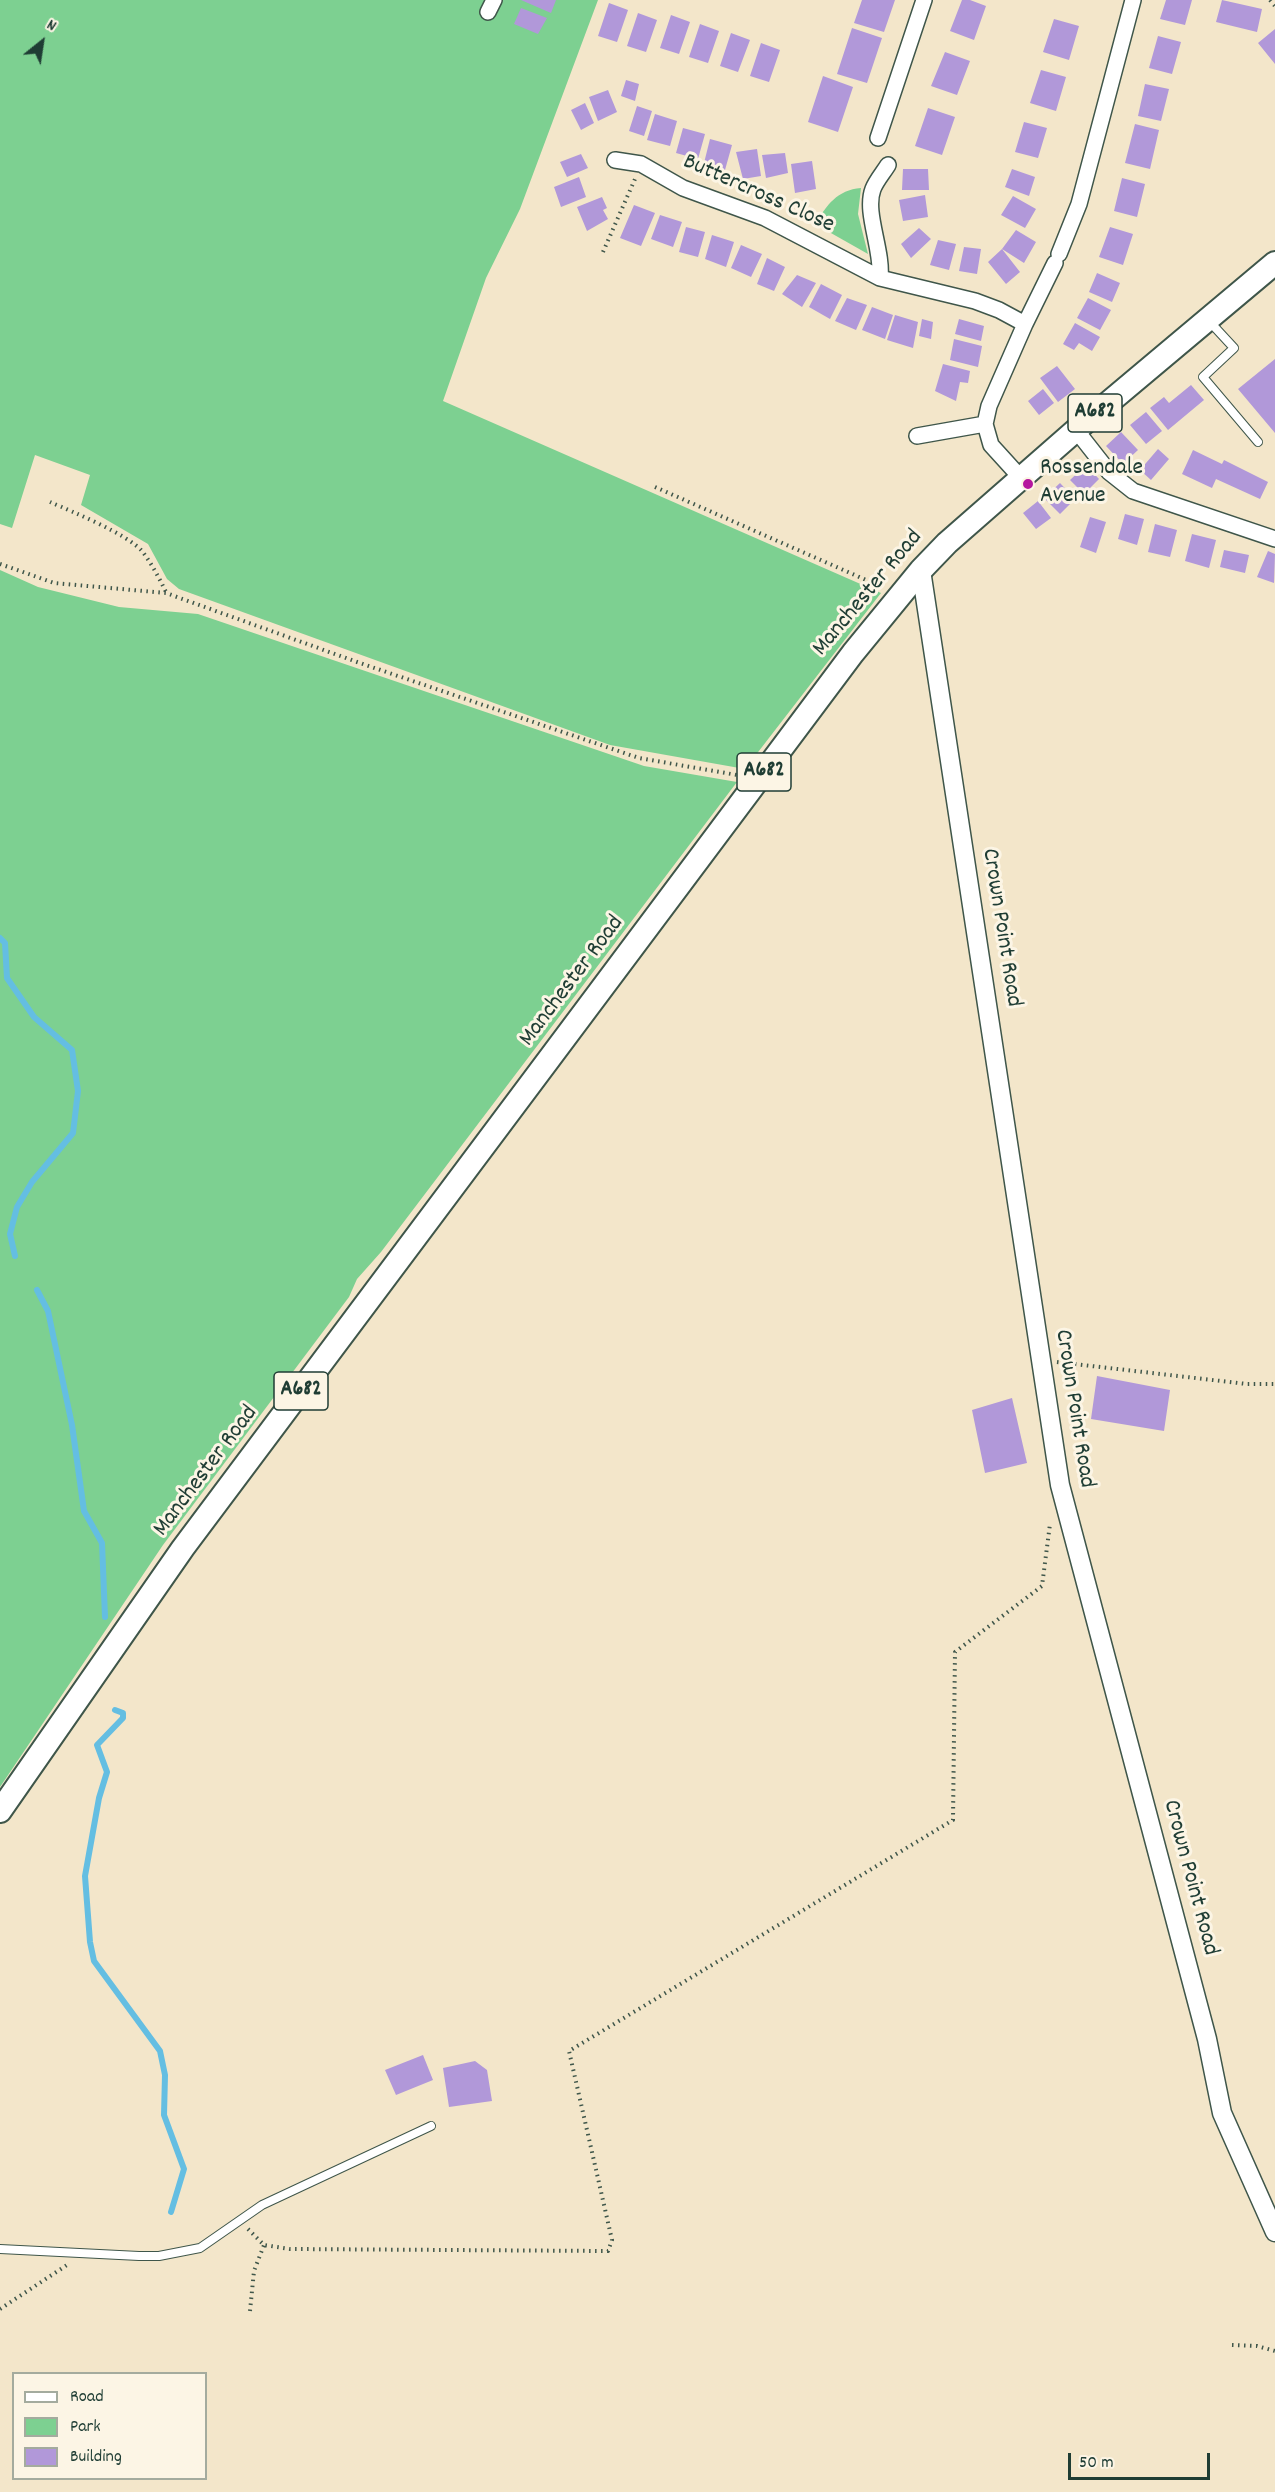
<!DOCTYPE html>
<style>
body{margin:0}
#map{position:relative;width:1275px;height:2492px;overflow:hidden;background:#f3e6ca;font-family:Dekko,sans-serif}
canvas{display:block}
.legend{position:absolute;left:12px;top:2372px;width:195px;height:108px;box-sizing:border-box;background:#fcf5e5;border:2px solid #a4ab9e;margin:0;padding:8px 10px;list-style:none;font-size:18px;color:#1f3d34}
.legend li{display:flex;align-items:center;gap:12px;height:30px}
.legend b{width:30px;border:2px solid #a4ab9e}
.north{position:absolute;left:12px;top:12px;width:60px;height:60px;-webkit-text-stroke:4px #fcf5e5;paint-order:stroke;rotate:30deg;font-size:16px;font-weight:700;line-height:24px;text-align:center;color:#1f3d34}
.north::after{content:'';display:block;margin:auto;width:21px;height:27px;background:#1f3d34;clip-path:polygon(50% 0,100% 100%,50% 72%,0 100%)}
.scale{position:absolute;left:1068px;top:2453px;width:142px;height:27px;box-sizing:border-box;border:3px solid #1f3d34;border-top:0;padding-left:8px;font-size:18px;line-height:21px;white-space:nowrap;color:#1f3d34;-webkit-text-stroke:4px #fcf5e5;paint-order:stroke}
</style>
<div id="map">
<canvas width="1275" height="2492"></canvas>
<ul class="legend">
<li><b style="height:8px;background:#fff"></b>Road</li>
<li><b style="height:16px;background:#7dd091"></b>Park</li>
<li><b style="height:16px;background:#b198d9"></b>Building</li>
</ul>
<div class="north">N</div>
<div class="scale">50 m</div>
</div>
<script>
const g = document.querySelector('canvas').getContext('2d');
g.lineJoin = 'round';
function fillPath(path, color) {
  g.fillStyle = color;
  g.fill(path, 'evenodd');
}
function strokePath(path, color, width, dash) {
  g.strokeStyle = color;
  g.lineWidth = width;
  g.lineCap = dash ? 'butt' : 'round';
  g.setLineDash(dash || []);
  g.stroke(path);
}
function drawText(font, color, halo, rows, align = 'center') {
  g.font = font + ' Dekko,sans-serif';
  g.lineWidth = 6;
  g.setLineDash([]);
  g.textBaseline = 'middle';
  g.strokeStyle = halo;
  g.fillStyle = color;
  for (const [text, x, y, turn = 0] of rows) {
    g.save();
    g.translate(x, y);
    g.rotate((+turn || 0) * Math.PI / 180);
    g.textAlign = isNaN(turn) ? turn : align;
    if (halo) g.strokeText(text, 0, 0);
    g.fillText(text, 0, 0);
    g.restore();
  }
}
const green = new Path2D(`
 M0 0H598L520 209 486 278 443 401 881 593 745 769 610 745 179 589 167 579 148 544 81 505 90 475 35 455 12 528 0 524Z
 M861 188 858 214 868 254 815 224C827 205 837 190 861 188Z
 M0 570 38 587 119 607 198 614 644 766 737 782 381 1252 357 1279 349 1297 163 1545 0 1787Z`);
const stream = new Path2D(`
 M0 938 5 943 7 978 34 1017 72 1050 78 1091 73 1133 32 1182 17 1207 10 1234 15 1256
 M37 1290 48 1311 72 1425 84 1511 102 1543 105 1617
 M115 1710 123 1713V1718L97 1745 107 1772 99 1798 85 1876 90 1942 94 1961 160 2051 165 2075 164 2115 184 2169 171 2212`);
const building = new Path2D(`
 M521 0H556L551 13Z
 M862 0H895L884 32 854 23Z
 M962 0H970L986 6 974 40 950 31Z
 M1166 0H1192L1185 25 1160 19Z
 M1222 0 1262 9 1257 32 1216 22Z
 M609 3 628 10 617 42 598 36Z
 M521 8 547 18 538 34 514 24Z
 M638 13 657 20 646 52 627 46Z
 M671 15 690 22 679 54 660 48Z
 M1054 19 1079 26 1069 60 1043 52Z
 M700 24 719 31 708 63 689 57Z
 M852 28 882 38 867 83 837 74Z
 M1275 29V64L1258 43Z
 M731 33 750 40 738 72 720 66Z
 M1158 36 1181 42 1172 74 1149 68Z
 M761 43 780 50 769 82 750 76Z
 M945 52 970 61 957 95 931 86Z
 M1041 70 1066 77 1056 111 1030 103Z
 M823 76 853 87 838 132 808 122Z
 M626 80 639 84 635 101 621 96Z
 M1145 84 1169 89 1161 121 1138 116Z
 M608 90 617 112 598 121 589 97Z
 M585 103 594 123 581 130 571 110Z
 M637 106 652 111 644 136 629 131Z
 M928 108 955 117 942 155 915 146Z
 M655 114 677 121 670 146 647 140Z
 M1024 122 1047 128 1038 158 1015 152Z
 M1135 124 1159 130 1150 169 1125 163Z
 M683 128 705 134 698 159 676 153Z
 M710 139 732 145 725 170 704 163Z
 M757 149 761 176 743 179 736 152Z
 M785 153 788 173 766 178 762 155Z
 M581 154 588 168 567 177 560 162Z
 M812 161 816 189 795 193 791 164Z
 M903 169H928L929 190H902Z
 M1012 169 1035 177 1029 196 1005 187Z
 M579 177 586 197 561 207 554 187Z
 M1122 178 1145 184 1137 217 1114 211Z
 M925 195 928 217 903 221 899 200Z
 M1013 196 1036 209 1025 228 1001 215Z
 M602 197 607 208 603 210 608 219 587 231 577 207Z
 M634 205 655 213 641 246 620 238Z
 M660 215 682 222 673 247 651 239Z
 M686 227 705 232 698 257 679 252Z
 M1110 227 1133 234 1123 265 1099 257Z
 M919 228 931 239 911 258 901 244Z
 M1016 230 1036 242 1024 263 1002 249Z
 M712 235 734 242 726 267 705 259Z
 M938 240 956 244 949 270 930 265Z
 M741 245 762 254 751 277 731 268Z
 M964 247 981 249 977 274 959 271Z
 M1002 249 1020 272 1006 284 988 262Z
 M767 258 785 267 774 291 757 284Z
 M1097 273 1120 283 1112 302 1089 292Z
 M797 275 816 283 802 307 782 294Z
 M821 284 842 295 830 319 809 307Z
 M847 298 867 305 856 330 835 321Z
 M1088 298 1111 310 1100 330 1077 318Z
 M872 307 893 315 885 339 862 330Z
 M895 315 918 322 913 348 887 340Z
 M922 319 933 322 931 339 919 336Z
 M959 319 984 326 981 341 955 334Z
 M1075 323 1100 337 1092 351 1079 343 1074 350 1063 344Z
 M954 339 982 346 978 367 950 360Z
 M1275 359V433L1238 389Z
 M943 364 970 371 968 383 960 382 956 401 935 391Z
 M1057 366 1075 389 1058 402 1040 378Z
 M1191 385 1204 400 1168 430 1150 408 1164 397 1169 403Z
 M1043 389 1054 403 1039 415 1028 401Z
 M1146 412 1162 431 1146 444 1130 425Z
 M1121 432 1138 450 1123 464 1106 446Z
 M1158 449 1169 459 1151 480 1140 470Z
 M1193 450 1222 464 1224 460 1268 482 1260 499 1216 479 1212 488 1182 474Z
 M1086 465 1099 479 1084 494 1070 480Z
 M1060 483 1075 499 1060 514 1044 498Z
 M1038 501 1051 518 1036 529 1023 513Z
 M1125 514 1144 519 1137 545 1118 539Z
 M1090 517 1106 522 1096 553 1080 547Z
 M1155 524 1177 530 1170 557 1148 552Z
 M1192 534 1216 540 1209 568 1185 561Z
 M1224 550 1249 555 1245 573 1220 567Z
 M1268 551 1275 554 1274 583 1257 577Z
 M1097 1376 1170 1390 1164 1431 1091 1419Z
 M1012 1398 1027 1463 985 1473 972 1410Z
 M423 2055 433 2080 396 2095 385 2070Z
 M475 2061 487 2070 492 2101 449 2107 443 2068Z`);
const path = new Path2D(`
 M1270 0 1275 6
 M603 252 635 179
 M655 487 882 587
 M50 502C73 512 127 534 142 551 152 564 159 578 166 592
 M0 564 54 583 166 593 357 662 639 758 737 775
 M1057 1362 1247 1384H1275
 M248 2229 264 2245 290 2249 608 2251 612 2240 569 2051 953 1820 955 1652 1042 1586 1050 1524
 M0 2309 67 2265
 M250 2311 254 2271 264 2245
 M1232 2345 1257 2346 1275 2351`);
const service = new Path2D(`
 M1209 321 1234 348 1203 377 1258 442
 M0 2249 139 2256H159L200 2248 262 2205 431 2126`);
const minor = new Path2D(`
 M488 12 494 0
 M878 138 924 0
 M615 160 641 164 683 188 765 218 880 278 975 301 999 310 1025 324
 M1059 254 1079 204 1133 0
 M880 278C883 250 864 212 873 189 876 181 883 173 888 165
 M1076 430 1109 472 1133 491 1275 539
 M917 436 985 424
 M1021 478 991 445 985 424 989 406 1025 324 1055 263`);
const tertiary = new Path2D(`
 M921 570 1060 1485 1207 2039 1222 2113 1275 2232`);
const primary = new Path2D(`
 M0 1811 183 1548 853 653 921 570 947 543 1076 430 1275 263`);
const markers = [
 [1028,484,6,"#b5179e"]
];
const shields = [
 [1095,413,54],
 [764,772,54],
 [301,1391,54]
];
const shieldNames = [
 ["A682",1095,413],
 ["A682",764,772],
 ["A682",301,1391]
];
const streetNames = [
 ["Buttercross Close",758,195,24],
 ["Manchester Road",869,594,-50],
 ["Crown Point Road",1000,928,81],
 ["Manchester Road",573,982,-53],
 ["Crown Point Road",1073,1409,81],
 ["Manchester Road",207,1472,-53],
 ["Crown Point Road",1189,1878,75]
];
const poiNames = [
 ["Rossendale",1040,470],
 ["Avenue",1040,498]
];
fillPath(green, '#7dd091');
strokePath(stream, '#64bee2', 6);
fillPath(building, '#b198d9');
strokePath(service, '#3f564a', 10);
strokePath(minor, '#3f564a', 18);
strokePath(tertiary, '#3f564a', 21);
strokePath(primary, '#3f564a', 26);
strokePath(path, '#3f564a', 4, [1.5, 4.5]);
strokePath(service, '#fff', 8);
strokePath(minor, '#fff', 15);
strokePath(tertiary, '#fff', 18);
strokePath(primary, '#fff', 22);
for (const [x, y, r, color] of markers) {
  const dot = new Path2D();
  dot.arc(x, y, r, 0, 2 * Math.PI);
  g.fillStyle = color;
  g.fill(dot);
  strokePath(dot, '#fcf5e5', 2);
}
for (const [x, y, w] of shields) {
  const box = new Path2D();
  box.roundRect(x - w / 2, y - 19, w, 38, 4.5);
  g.fillStyle = '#fcf5e5';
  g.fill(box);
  strokePath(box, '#1f3d34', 1.5);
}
drawText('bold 22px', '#1f3d34', null, shieldNames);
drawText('24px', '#1f3d34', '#fcf5e5', streetNames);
drawText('24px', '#1f3d34', '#fcf5e5', poiNames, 'left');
</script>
